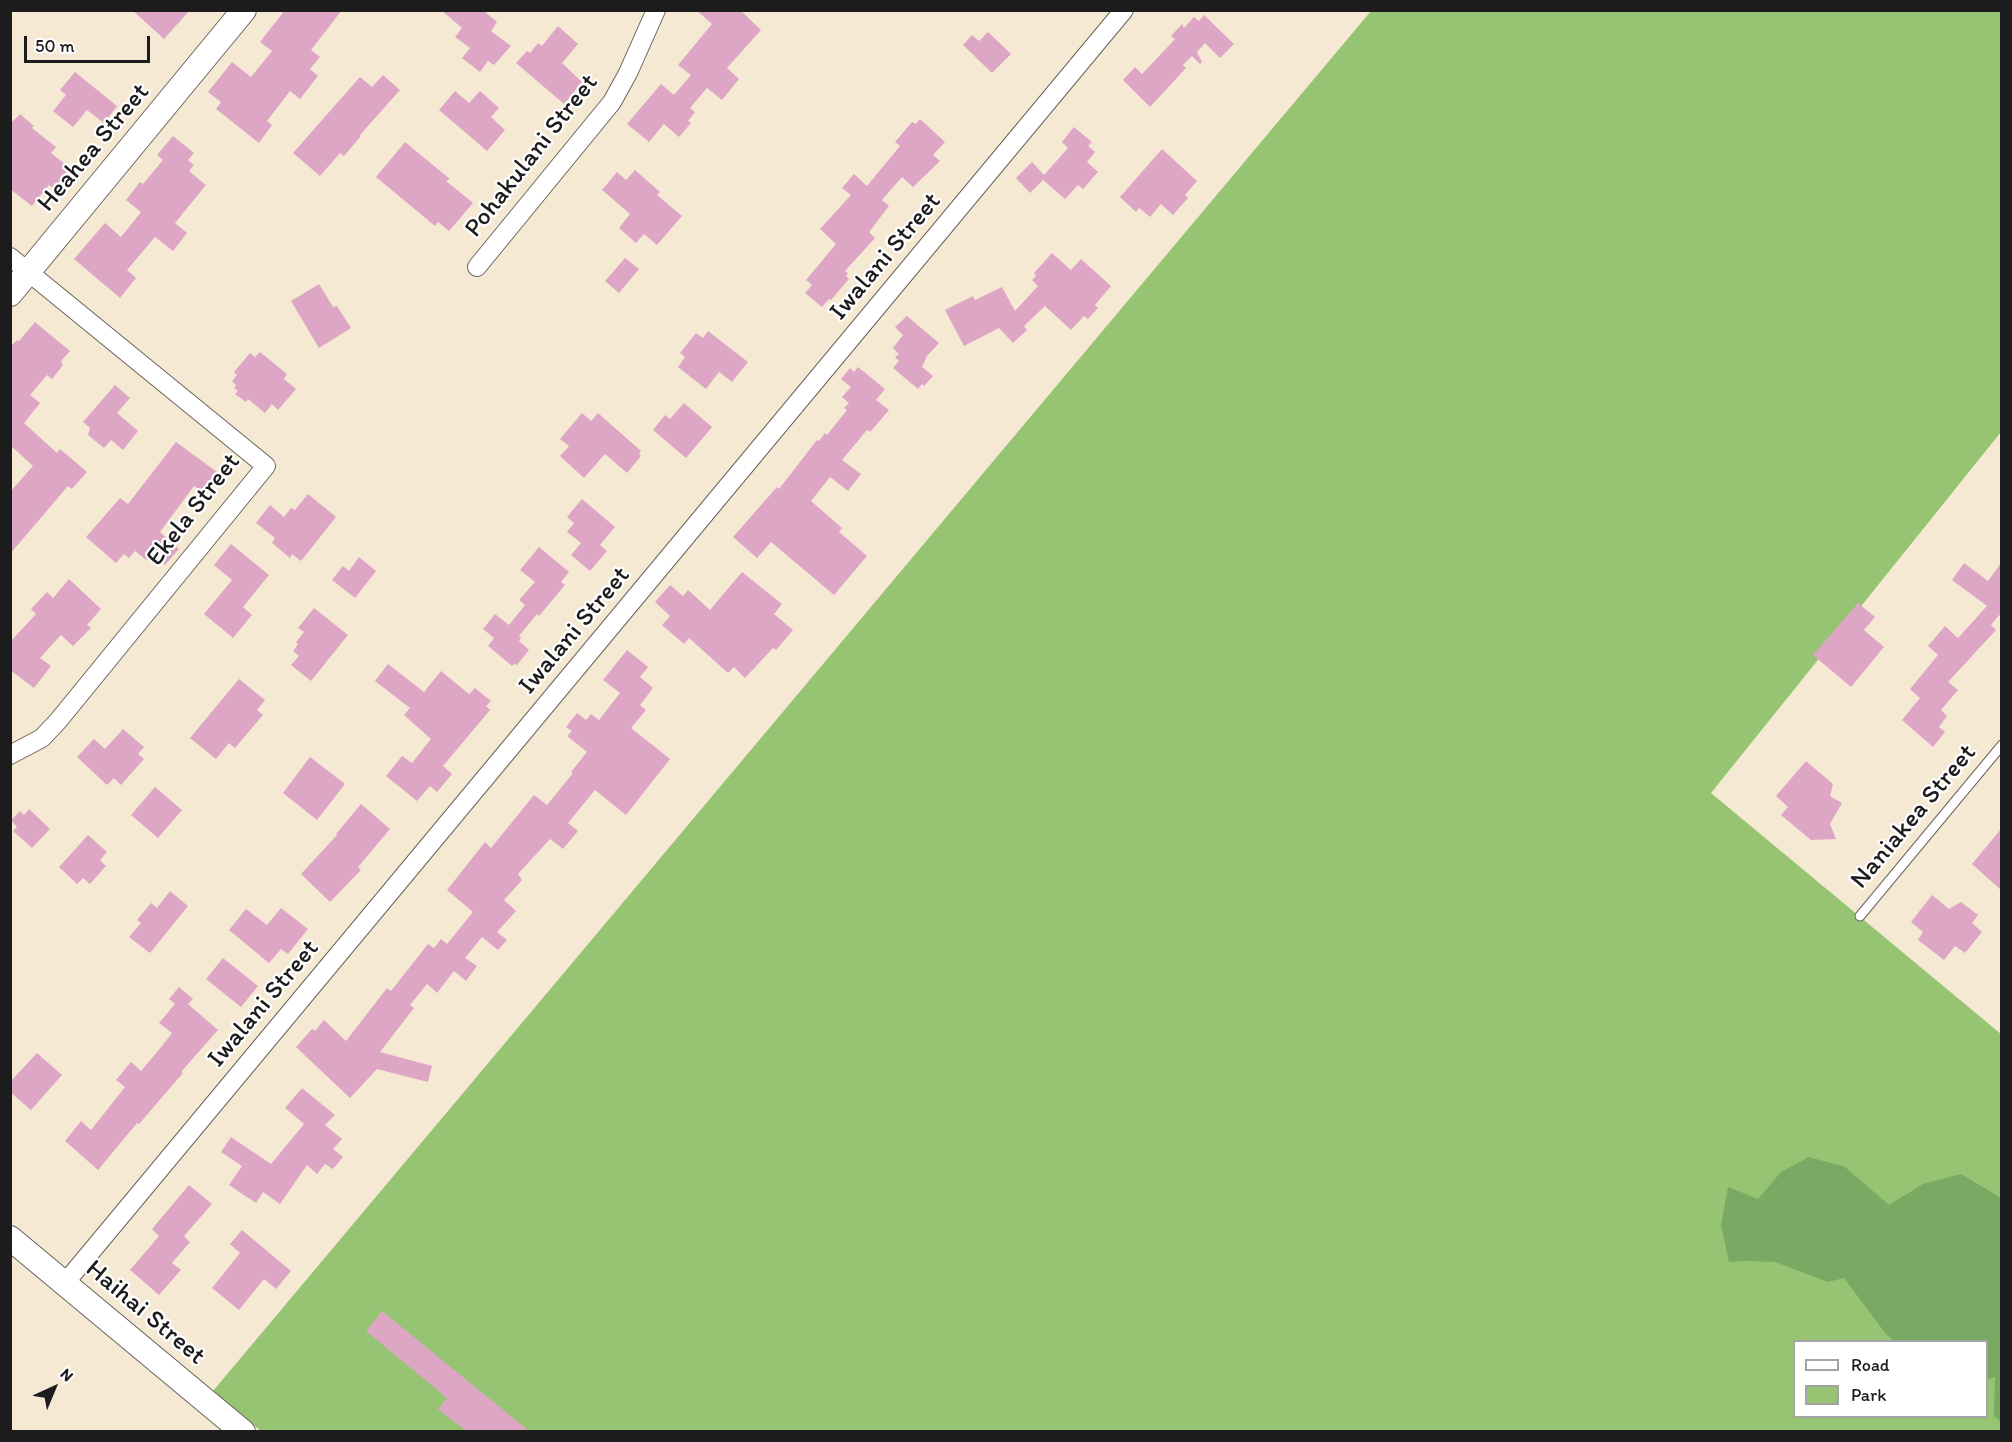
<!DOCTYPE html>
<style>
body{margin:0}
#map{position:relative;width:2012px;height:1442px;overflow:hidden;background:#f6e9d4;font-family:Itim,sans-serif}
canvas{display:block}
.frame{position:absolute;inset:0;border:12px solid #1c1c1c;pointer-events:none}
.legend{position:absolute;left:1793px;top:1340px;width:195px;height:78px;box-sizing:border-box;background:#fff;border:2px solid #a4a4a4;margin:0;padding:8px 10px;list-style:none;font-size:18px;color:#1c1c1c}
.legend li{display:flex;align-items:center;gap:12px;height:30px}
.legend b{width:30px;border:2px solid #a4a4a4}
.north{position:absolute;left:24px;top:1358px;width:60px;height:60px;-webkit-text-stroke:4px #fff;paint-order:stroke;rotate:44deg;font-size:16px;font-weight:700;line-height:24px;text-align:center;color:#1c1c1c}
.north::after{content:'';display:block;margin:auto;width:21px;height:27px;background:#1c1c1c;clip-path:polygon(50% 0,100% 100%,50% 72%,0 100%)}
.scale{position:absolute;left:24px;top:36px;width:126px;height:27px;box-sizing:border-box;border:3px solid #1c1c1c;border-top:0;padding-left:8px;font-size:18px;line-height:21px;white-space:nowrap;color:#1c1c1c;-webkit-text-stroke:4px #fff;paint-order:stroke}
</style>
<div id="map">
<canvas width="2012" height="1442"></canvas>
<div class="frame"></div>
<ul class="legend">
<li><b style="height:8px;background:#fff"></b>Road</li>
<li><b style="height:16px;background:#97c472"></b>Park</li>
</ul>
<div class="north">N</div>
<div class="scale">50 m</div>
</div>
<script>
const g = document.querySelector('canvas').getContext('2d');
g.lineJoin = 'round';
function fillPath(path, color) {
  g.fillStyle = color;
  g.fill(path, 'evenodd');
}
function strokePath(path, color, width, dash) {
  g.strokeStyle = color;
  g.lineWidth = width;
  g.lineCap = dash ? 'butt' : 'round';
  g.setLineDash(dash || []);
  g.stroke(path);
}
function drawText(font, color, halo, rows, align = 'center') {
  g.font = font + ' Itim,sans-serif';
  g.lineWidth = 4.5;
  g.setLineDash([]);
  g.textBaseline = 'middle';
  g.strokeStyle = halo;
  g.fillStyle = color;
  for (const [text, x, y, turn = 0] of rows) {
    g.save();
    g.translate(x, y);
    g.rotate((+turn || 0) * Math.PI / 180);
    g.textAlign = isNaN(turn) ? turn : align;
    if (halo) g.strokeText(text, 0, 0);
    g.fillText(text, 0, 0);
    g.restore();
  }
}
const green = new Path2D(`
 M1371 11H2001V432L1711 793 2001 1034V1431L262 1432 213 1391ZM1794 1342H1986V1416H1794Z`);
const forest = new Path2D(`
 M1809 1157 1845 1167 1889 1205 1923 1184 1961 1174 2001 1198V1422L1994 1416 1995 1377 1987 1380 1986 1342 1894 1341 1886 1334 1844 1278 1828 1282 1775 1262 1748 1261 1729 1262 1721 1225 1728 1187 1758 1199 1781 1172Z`);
const building = new Path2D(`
 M132 10H190L164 39Z
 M285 10H342L311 50 320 57 310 69 318 76 300 99 290 91 267 121 272 125 259 143 216 109 221 102 208 92 232 62 251 77 272 51 260 42Z
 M441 10H483L497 22 491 31 511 46 494 65 488 61 480 72 462 58 470 48 455 37 462 28Z
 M696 10H740L761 30 727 68 739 79 722 100 707 88 690 108 695 112 688 121 691 123 679 137 664 124 649 142 627 124 661 84 674 95 691 75 678 65 712 24Z
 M1204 15 1234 44 1220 58 1205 43 1197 52 1202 62 1200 64 1192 56 1183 65 1186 68 1150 107 1123 80 1135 67 1142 74 1175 39 1171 36 1182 24 1184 28 1194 17 1199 21Z
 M558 26 578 44 562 63 582 82 564 104 516 63 527 51 530 53 538 43 542 46Z
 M988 32 1011 54 992 73 963 45 972 35 979 41Z
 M75 72 117 106 104 123 87 110 73 127 53 111 66 95 60 90Z
 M383 75 400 90 360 135 361 136 344 156 340 153 320 176 293 153 360 77 372 87Z
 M455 91 469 103 480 91 499 108 491 117 505 130 487 151 439 110Z
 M20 114 34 126 32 128 56 147 51 153 70 168 54 189 49 185 32 206 10 189V124Z
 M920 119 945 142 933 155 940 161 913 187 902 177 882 200 889 206 869 232 875 238 845 271 848 273 846 276 849 279 831 300 829 299 822 307 805 293 812 285 806 280 836 244 820 229 851 195 842 188 854 174 867 186 900 146 895 142 912 122 916 124Z
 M1074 127 1092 142 1088 146 1095 152 1087 162 1098 172 1083 189 1078 185 1065 199 1043 180 1030 193 1016 178 1032 162 1044 175 1068 148 1062 142Z
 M173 136 194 153 188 160 194 165 189 171 206 185 175 223 187 233 173 251 155 237 127 270 136 278 120 298 74 259 105 223 121 237 141 212 126 200 140 182 143 184 163 160 157 155Z
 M405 142 450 179 446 181 473 203 449 231 438 222 435 226 376 177Z
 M1162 149 1197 181 1185 195 1188 198 1173 215 1161 204 1150 217 1139 208 1136 212 1120 197Z
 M635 170 660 192 657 195 682 216 657 245 644 234 636 243 619 228 630 214 602 190 617 172 626 180Z
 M1052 253 1071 270 1081 259 1111 286 1095 305 1098 308 1088 319 1084 316 1071 330 1045 306 1024 326 1027 330 1013 343 999 328 964 346 945 310 973 296 975 300 1002 287 1015 311 1038 286 1032 280 1036 276 1034 273Z
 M625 258 639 269 619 293 605 281Z
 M319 284 333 307 337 306 351 328 319 348 291 301Z
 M907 316 939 343 927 356 922 367 933 376 924 386 922 384 918 389 893 368 899 361 895 357 899 354 893 348 903 335 895 327Z
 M35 322 70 351 61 361 63 365 52 379 47 375 30 395 40 403 24 423 57 453 60 449 87 472 72 489 68 486 10 554V492L33 466 10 445V347L17 340 19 341Z
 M708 331 748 362 732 382 719 372 706 389 678 367 685 357 680 353 696 333 703 338Z
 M260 352 287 374 284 379 296 389 278 410 272 404 265 413 248 399 246 402 235 394 238 391 234 388 236 385 232 381 237 375 234 372 250 353 255 357Z
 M858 367 885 389 876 400 889 410 870 432 867 430 842 460 861 474 848 491 830 477 811 501 842 528 839 532 867 556 834 595 771 542 757 558 733 537 777 487 779 489 817 440 819 441 825 433 827 435 847 410 844 408 849 403 842 397 851 387 841 379 850 368 854 372Z
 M115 385 130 398 117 413 138 431 123 450 111 440 104 448 88 435 90 428 83 422Z
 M684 403 712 427 686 458 653 430 665 415 670 419Z
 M582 413 591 421 598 413 641 451 639 454 641 456 627 473 605 454 584 478 560 456 569 446 560 439Z
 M176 442 217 472 202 492 194 486 160 532 179 549 165 565 152 553 146 560 135 551 129 558 124 554 116 563 86 537 120 498 128 504Z
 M308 494 336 517 301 561 292 554 290 558 272 543 275 538 256 523 270 505 284 517 291 508 295 510Z
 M582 499 615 527 600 545 607 551 590 571 571 555 581 543 567 532 574 523 567 517Z
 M231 544 269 575 243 607 252 615 233 638 204 614 232 580 214 565Z
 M539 547 569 572 561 582 565 585 539 616 537 614 519 636 521 638 519 641 529 650 517 665 514 664 512 666 488 646 494 638 483 629 495 614 509 625 525 605 519 600 535 582 520 570Z
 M359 557 376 571 355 598 332 580 343 566 349 571Z
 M1964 563 1988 581 2001 563V617L1999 615 1991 625 1996 630 1948 682 1958 690 1941 710 1947 716 1939 727 1945 732 1933 747 1902 720 1920 698 1910 689 1938 655 1928 646 1945 626 1958 638 1987 606 1952 580Z
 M742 572 782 604 774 614 793 630 776 650 773 648 745 678 734 667 728 673 689 638 684 644 662 625 670 616 655 602 670 585 683 596 688 590 710 610Z
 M69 579 101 609 87 625 91 628 73 646 61 635 40 658 51 666 34 688 10 670V642L36 614 31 609 47 592 53 598Z
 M1858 603 1875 617 1864 630 1884 647 1851 687 1813 655Z
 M314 608 348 635 311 681 291 665 299 656 293 651 298 644 296 642 304 632 298 628Z
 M627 650 648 667 640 677 653 688 640 705 646 710 631 728 670 759 626 815 595 790 568 823 578 831 563 849 550 839 518 874 522 880 504 900 516 911 497 932 507 940 498 950 482 937 465 958 477 966 466 981 454 971 437 993 427 984 410 1005 414 1008 380 1052 432 1066 428 1082 377 1069 350 1098 296 1047 312 1029 315 1031 324 1020 346 1041 387 988 391 991 428 944 434 948 441 939 447 944 473 912 447 890 485 842 491 848 534 795 547 805 573 773 571 772 587 752 567 736 572 731 566 727 577 713 586 720 591 714 599 720 620 693 603 680Z
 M388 664 424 692 441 671 469 694 475 688 491 701 486 706 490 710 443 766 452 774 437 792 430 786 417 801 386 776 402 756 412 763 431 739 404 715 410 708 375 681Z
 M239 679 265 700 257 710 263 715 235 748 229 743 216 759 190 738Z
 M123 729 144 747 138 754 144 759 121 785 114 778 107 785 77 757 94 739 105 749Z
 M310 757 345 784 317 820 283 793Z
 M1806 761 1833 784 1830 796 1842 803 1830 824 1836 839 1811 840 1781 815 1788 807 1776 796Z
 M155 787 182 810 158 838 131 815Z
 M361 804 390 829 358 867 361 870 330 902 301 874 337 835 336 834Z
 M29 809 50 829 32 848 13 831 17 827 11 820 20 811 24 815Z
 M2001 829V890L1972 864Z
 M88 835 107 852 100 860 106 866 90 884 83 878 77 884 59 867Z
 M170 891 188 906 150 953 129 937 141 923 137 920 151 903 157 908Z
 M1932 895 1949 909 1961 902 1978 915 1972 923 1982 932 1965 953 1955 946 1944 960 1918 940 1923 932 1911 922Z
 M281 908 308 929 288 954 281 949 269 963 229 930 246 909 267 925Z
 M223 958 258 986 241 1007 206 979Z
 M179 987 193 999 188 1004 218 1030 181 1072 183 1073 139 1124 137 1123 98 1170 65 1141 81 1121 91 1130 125 1087 116 1080 131 1062 141 1071 162 1046 172 1033 159 1023 175 1004 169 999Z
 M37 1053 62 1075 31 1110 10 1092V1082Z
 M302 1088 335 1115 325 1125 342 1139 333 1149 343 1157 333 1169 325 1164 317 1174 307 1165 280 1204 263 1192 256 1203 229 1185 242 1166 221 1152 231 1137 271 1164 304 1124 285 1108Z
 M189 1185 212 1204 184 1236 190 1242 172 1263 181 1270 159 1295 130 1270 159 1236 152 1229Z
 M242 1230 291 1271 276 1289 264 1279 239 1310 212 1288 240 1253 230 1244Z
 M382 1311 529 1431H466L438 1409 447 1398 366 1331Z`);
const lane = new Path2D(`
 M1860 916 2002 745`);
const street = new Path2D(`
 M10 257 266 466 58 721 42 738 10 755
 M477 267 612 102 628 73 656 10
 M65 1283 1124 10`);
const secondary = new Path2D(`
 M10 294 244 10
 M10 1238 243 1432`);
const streetNames = [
 ["Heahea Street",94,148,-50],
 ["Pohakulani Street",532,156,-52],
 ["Iwalani Street",886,257,-50],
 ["Ekela Street",194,510,-52],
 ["Iwalani Street",575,631,-50],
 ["Naniakea Street",1914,817,-50],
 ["Iwalani Street",264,1004,-50],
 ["Haihai Street",145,1313,40]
];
fillPath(green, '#97c472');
fillPath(forest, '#79aa64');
fillPath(building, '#dea6c5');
strokePath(lane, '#68645c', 11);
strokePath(street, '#68645c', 20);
strokePath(secondary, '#68645c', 26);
strokePath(lane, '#fff', 9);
strokePath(street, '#fff', 18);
strokePath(secondary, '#fff', 24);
drawText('26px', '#1c1c1c', '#fff', streetNames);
</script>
